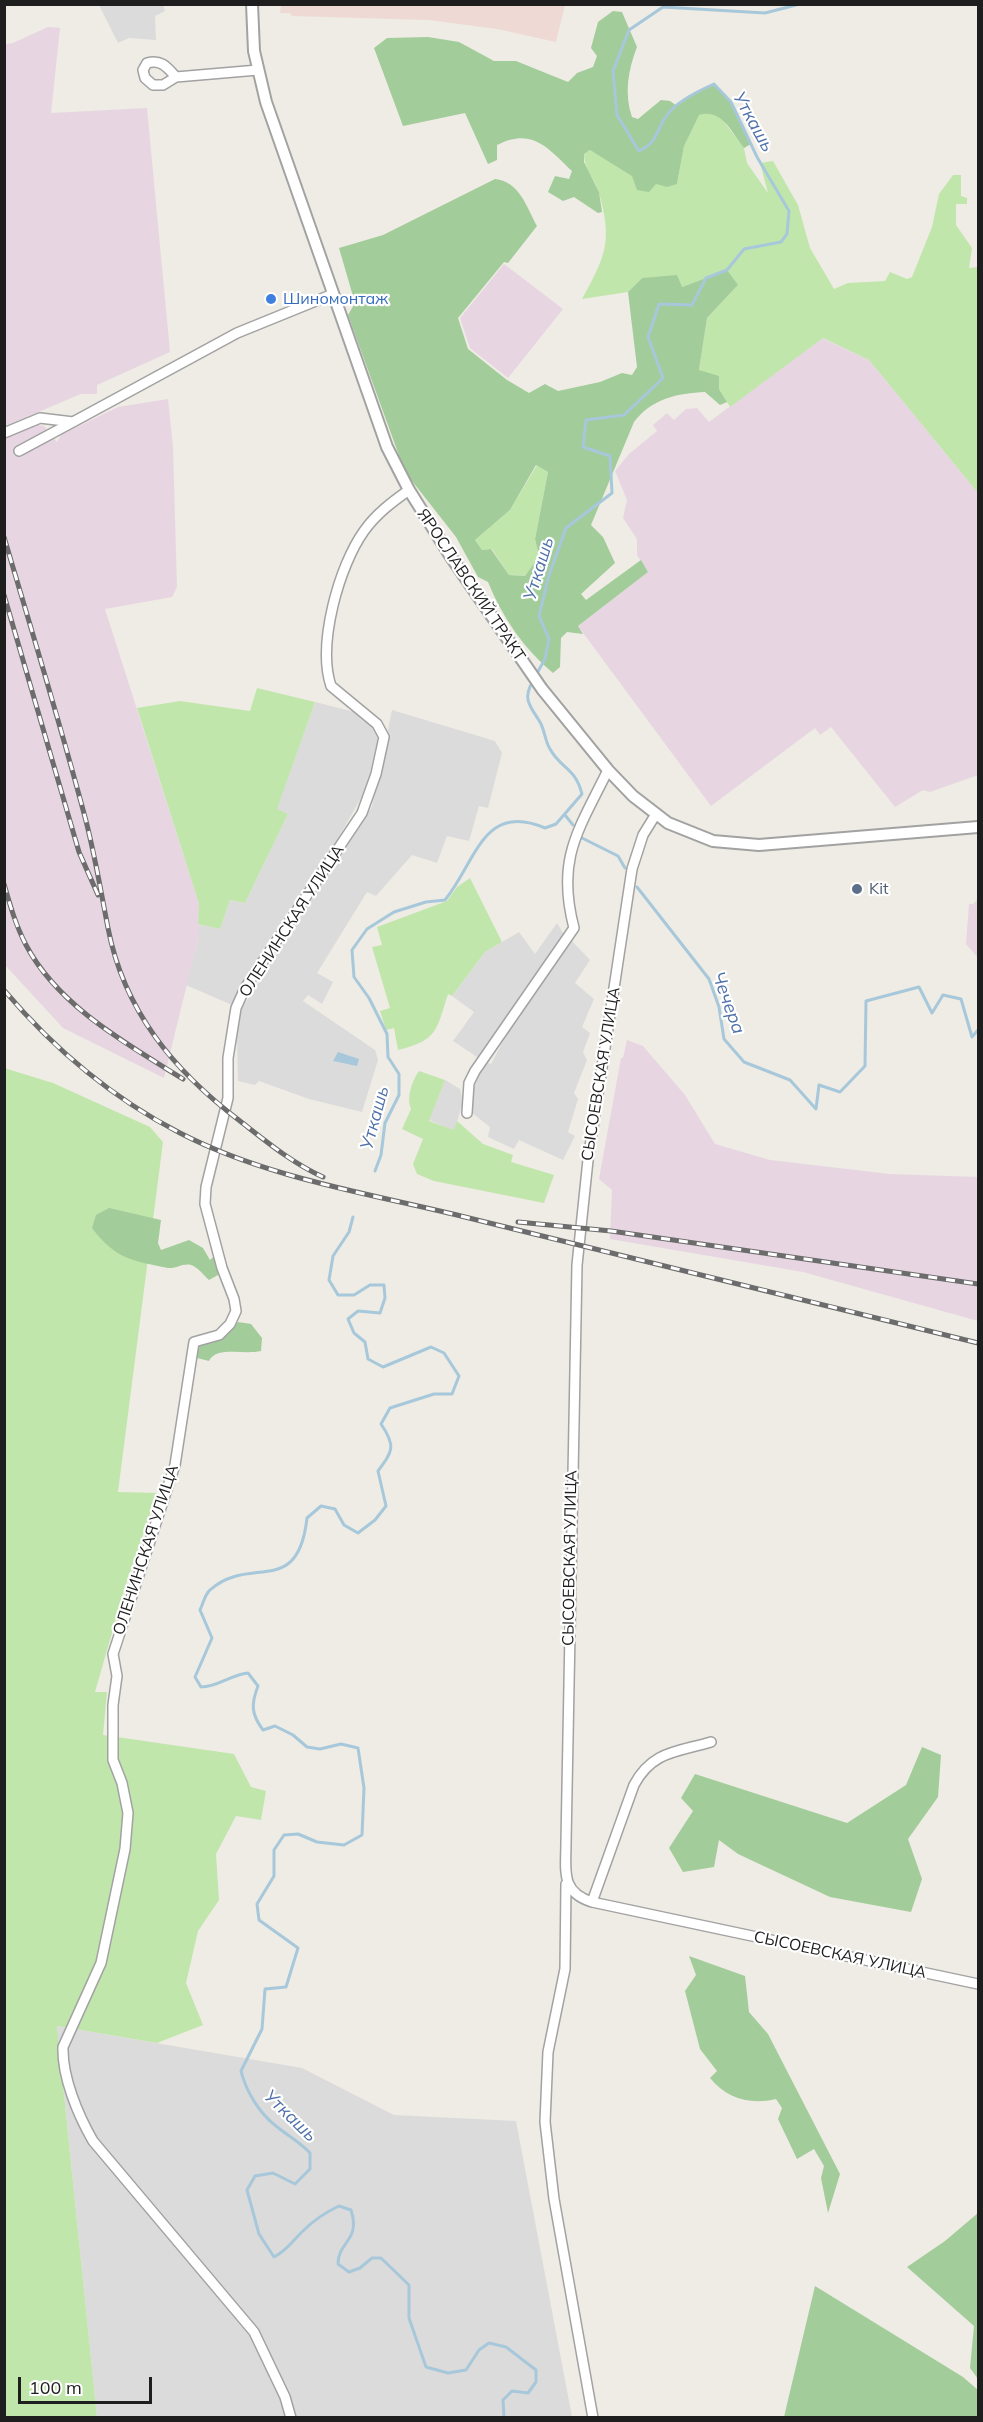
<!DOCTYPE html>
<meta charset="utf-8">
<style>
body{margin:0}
#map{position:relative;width:983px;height:2422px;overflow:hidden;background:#eeece4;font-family:Mulish,sans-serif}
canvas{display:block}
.frame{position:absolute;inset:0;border:6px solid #1e1e1e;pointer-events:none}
.scale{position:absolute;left:18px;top:2377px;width:134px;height:27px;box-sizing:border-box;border:3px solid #1e1e1e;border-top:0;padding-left:8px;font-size:18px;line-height:21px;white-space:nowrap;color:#1e1e1e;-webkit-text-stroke:4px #fff;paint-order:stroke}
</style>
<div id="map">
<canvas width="983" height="2422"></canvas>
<div class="frame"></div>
<div class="scale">100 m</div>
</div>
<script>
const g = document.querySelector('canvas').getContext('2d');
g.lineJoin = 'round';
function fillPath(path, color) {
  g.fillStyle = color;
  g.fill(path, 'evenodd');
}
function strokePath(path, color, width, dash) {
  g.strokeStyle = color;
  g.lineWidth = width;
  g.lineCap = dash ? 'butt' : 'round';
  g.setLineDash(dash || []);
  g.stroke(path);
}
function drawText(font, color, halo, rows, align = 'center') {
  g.font = font + ' Mulish,sans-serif';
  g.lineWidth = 4.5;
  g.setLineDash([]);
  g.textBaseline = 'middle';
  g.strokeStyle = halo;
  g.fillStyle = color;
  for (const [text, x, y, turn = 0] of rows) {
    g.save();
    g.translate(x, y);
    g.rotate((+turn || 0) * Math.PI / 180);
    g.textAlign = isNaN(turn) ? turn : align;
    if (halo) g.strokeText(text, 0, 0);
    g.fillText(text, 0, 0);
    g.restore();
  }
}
const residential = new Path2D(`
 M99 5H163L165 11 155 16 156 40 129 38 118 43Z
 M315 702 355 712 363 721 375 725 379 733 370 773 361 798 336 842 263 949 232 1005 186 985 198 939V924L220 929 230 900 245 903 288 814 276 810Z
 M392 710 495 741 502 753 488 808 479 806 469 841 447 836 437 863 412 855 376 896 367 892 317 973 333 982 322 1004 308 995 303 1001 375 1050 378 1060 362 1112 309 1099 259 1081 255 1085 238 1081 237 1043 234 1037 242 1008 372 807Z
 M557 923 565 936 482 1055 477 1057 453 1041 474 1012 452 996 485 952 519 932 535 954Z
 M572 941 590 960 575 983 594 999 582 1027 590 1033 583 1052 587 1060 574 1093 578 1099 568 1132 575 1136 563 1160 519 1140 514 1149 488 1137 490 1127 472 1113 473 1090 485 1062 491 1064 507 1034Z
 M445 1080 460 1089 463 1102 454 1131 429 1120Z
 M57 2026 302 2068 394 2115 516 2121 572 2417H97Z`);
const commercial = new Path2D(`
 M281 5 565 4V5L556 42 497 29 429 20 292 16 290 13H280Z`);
const industrial = new Path2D(`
 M48 27 60 28 51 113 147 108 170 352 97 385V394H81L5 426V44L13 43Z
 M504 264 563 309 508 378 470 348 460 318Z
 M822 338 869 360 978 493V775L930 792 923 790 895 807 831 727 820 735 815 728 711 806 578 626 648 572 637 555V539L623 518 627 500 615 471 629 454 657 431 653 425 667 413 674 420 686 409 697 408 709 422Z
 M168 399 173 447 177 587 172 597 105 609 199 904 198 939 164 1078 63 1028 5 965 4 439 33 424 44 426 57 442 61 435 118 407Z
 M978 899V958L966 944 969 904H973Z
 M627 1040 643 1046 685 1095 715 1144 770 1160 890 1174 978 1177V1321L803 1272 610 1239 612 1190 599 1179 621 1058H623Z`);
const grass = new Path2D(`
 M709 112 718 114 744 148 747 163 768 193 760 163 773 161 798 205 810 248 834 289 848 283 885 281 890 272 907 279 912 277 932 227 939 194 953 175H961V196L967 198V204H956V225L972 248 969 268 978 267V493L869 360 823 338 730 407 719 389 699 370 707 318 738 285 706 278 682 287 642 278 628 292 582 299C605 257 613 242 599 193 595 179 584 169 584 154L590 150C622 167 639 184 677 184L684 145 698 115Z
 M537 465 548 472 535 539 539 556 525 576 509 575 492 549 482 550 475 540 510 510Z
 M257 688 315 702 277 809 288 814 245 903 230 900 220 929 198 924 199 904 137 708 180 701 250 711Z
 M470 878 502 942 485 952 452 996 448 994C436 1031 438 1040 398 1050L394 1028 386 1030 380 1011 390 1008 372 947 382 945 377 927 447 901 457 887Z
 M4 1068 53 1083 150 1127 163 1142 118 1492 157 1493 126 1584 95 1692H107L103 1735 234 1754 251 1787 266 1791 261 1820 236 1816 216 1854 219 1900 198 1931 186 1983 203 2025 157 2043 57 2026 97 2417H5Z
 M419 1071 445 1080 429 1121 454 1130 457 1121 483 1144 513 1155 511 1162 554 1175 544 1203 434 1181 417 1174 413 1164 423 1139 402 1129 411 1109C406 1098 412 1081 419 1071Z`);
const forest = new Path2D(`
 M613 11 622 12 637 47C628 70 624 94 632 117L638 119 661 100 670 101 677 106 696 92 714 84 731 102 751 144 744 148C731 132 722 108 699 115L684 146 677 184 667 187 656 184 649 192 637 190 632 176 590 150 584 154V162L599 192 602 212 598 213 574 197 563 201 548 192 555 176 569 179 572 171C548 148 532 127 497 145V160L488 164 465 113 403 126 374 48 387 38 428 37 459 42 494 61H516L568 82 577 73 593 67 597 56 591 48 598 22Z
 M495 179C520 182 526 206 537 226L508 263 504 262 458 318 468 349 507 380 529 393 545 384 558 391 600 382 622 373 632 375 637 367 628 292 642 278 677 275 682 287 727 270 738 285 707 318 699 370 719 376V389L727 402 720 405 705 392C678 393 651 399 634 422L591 525 603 537 615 563 581 594 586 600 641 560 648 572 578 626 583 634 567 632 561 638 560 667 553 673C524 649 502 617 488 582L478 577 456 537 405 472 348 315 355 303 339 248 383 235ZM536 465 548 472 535 539 539 556 525 576 509 575 491 549 482 550 475 540 510 510Z
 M109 1208 161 1220 158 1243 161 1250 189 1240 203 1248 210 1260 215 1255 218 1275 209 1280C204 1276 198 1267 191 1265 183 1263 176 1269 168 1268 133 1261 115 1259 92 1228L96 1215Z
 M238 1322 251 1324 262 1338 261 1351C244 1355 216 1346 209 1361L197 1358 198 1347 230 1331Z
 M922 1747 941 1755 938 1797 908 1839 922 1879 911 1912 830 1897 738 1854 719 1840 714 1867 683 1872 669 1848 693 1811 681 1798 695 1774 847 1823 906 1785Z
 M689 1956 745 1976 749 2012 768 2034 840 2174 828 2213 821 2178 824 2166 814 2149 797 2159 778 2119 782 2108 776 2099C750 2105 727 2099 710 2078L717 2071 700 2049 685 1991 696 1975Z
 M978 2213V2379L970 2368 974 2326 907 2267 945 2241Z
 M815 2286 963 2377 978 2390V2417H784Z`);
const water = new Path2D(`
 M338 1052 359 1059 357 1066 333 1061Z`);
const stream = new Path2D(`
 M536 675 545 659 549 639 539 616 549 575 566 528 612 493 610 456 583 447 586 420 624 415 663 378 648 337 659 304 692 305 706 278 727 270 744 249 781 242 787 234 789 211 757 157 731 102 714 84C698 91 677 101 667 115 655 132 658 142 639 151L617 115 613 71 629 30 663 7 765 13 800 4
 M565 815 573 825
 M582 838 618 856 625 868
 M637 887 709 979 719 1007 724 1039 744 1062 790 1080 816 1109 819 1085 840 1092 865 1066 866 1001 919 987 932 1013 943 995 961 999 972 1037 978 1030
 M375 1171 381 1155 385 1123 399 1095V1074L388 1057 387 1034 369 998 354 977 352 950 367 929 394 912 426 902 445 900C476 862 483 801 545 828L556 824 582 794C575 767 561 769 550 749 545 741 545 731 540 722 530 706 522 699 533 681
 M353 1217 349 1232 333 1256 329 1280 338 1295H354L370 1285H384L385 1298 380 1313 358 1311 348 1319 354 1333 365 1342 368 1359 383 1367 431 1347 444 1353 459 1376 452 1394H434L390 1408 381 1424C396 1446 393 1451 378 1471L386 1506 375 1520 358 1533 344 1525 335 1509 321 1506 307 1518C298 1599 250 1554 210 1590 205 1594 203 1604 200 1610L212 1638 195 1677 201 1687C218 1687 230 1675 248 1673L258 1686C251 1704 251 1714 263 1730L275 1726 293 1735 307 1747 320 1749 341 1744 358 1748 364 1788 362 1835 344 1845 317 1842 298 1834 284 1835 274 1850V1876L257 1904 259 1920 298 1948 286 1987 265 1989 262 2029 241 2071C246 2091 259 2113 276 2126 288 2136 300 2142 310 2153V2169L295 2184 273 2173 255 2176 247 2190 259 2234 274 2257C288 2250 292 2241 303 2231 313 2221 326 2212 339 2206L351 2210C361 2241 338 2241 338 2264L349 2272 360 2268 372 2258H381L409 2285V2318L426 2367 448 2373 466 2370 479 2350 489 2343 506 2347 536 2370V2382L528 2393 512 2391 503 2400 504 2418`);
const minor = new Path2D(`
 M176 77C167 67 161 59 147 63L143 70 145 78 153 85H163L176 77 258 70
 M4 433 40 418 73 422 237 333 333 294
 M19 451 73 422
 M656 814 643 835 632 869 588 1160 577 1265 566 1842C566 1870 560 1892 592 1902L978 1984
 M467 1113 469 1083 475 1071 574 928C556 859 578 831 608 770
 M566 1884 565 1969 548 2052 545 2122 554 2199 593 2418
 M592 1902 634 1785C652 1751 677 1752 711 1742
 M291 2418 285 2397 254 2332 93 2141C78 2115 62 2077 63 2047L101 1963 125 1849 128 1813 122 1783 113 1760V1705L117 1676 113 1654 175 1465 194 1342 219 1335 230 1324 236 1311 234 1299 222 1268 205 1204 206 1187 228 1098V1058L236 1008 245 988 362 813 376 774 384 737 377 724 331 686C317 644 339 566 364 531 376 514 392 502 409 490`);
const tertiary = new Path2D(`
 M252 4 254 51 266 102 387 447 409 490 451 557 542 689 608 770 633 796 668 823 713 841 759 845 978 827`);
const rail = new Path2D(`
 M4 537C32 632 61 726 86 821 95 856 101 892 108 928 124 1011 174 1071 240 1121 267 1142 292 1163 323 1177
 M4 595 79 852 98 895
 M4 884C10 905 16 926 26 945 58 1006 127 1044 183 1079
 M4 990C53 1048 112 1098 180 1133 269 1179 373 1194 469 1218 639 1260 809 1301 978 1343
 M518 1222 611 1231 978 1284`);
const markers = [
 [271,299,6,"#3f7fe0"],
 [857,889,6,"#5c6f8a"]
];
const shopNames = [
 ["Шиномонтаж",283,299]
];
const streetNames = [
 ["ЯРОСЛАВСКИЙ ТРАКТ",471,585,56],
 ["ОЛЕНИНСКАЯ УЛИЦА",292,921,-57],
 ["СЫСОЕВСКАЯ УЛИЦА",601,1074,-81],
 ["ОЛЕНИНСКАЯ УЛИЦА",146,1550,-72],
 ["СЫСОЕВСКАЯ УЛИЦА",570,1558,-89],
 ["СЫСОЕВСКАЯ УЛИЦА",840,1955,12]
];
const serviceNames = [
 ["Kit",869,889]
];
const waterNames = [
 ["Уткашь",753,122,61],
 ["Уткашь",539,569,-73],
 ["Чечера",728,1003,70],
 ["Уткашь",375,1118,-75],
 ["Уткашь",290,2116,44]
];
fillPath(residential, '#dcdbdb');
fillPath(commercial, '#eed9d4');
fillPath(industrial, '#e7d6e2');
fillPath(grass, '#c1e6ac');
fillPath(forest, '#a3cc9b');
fillPath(water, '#a7c8da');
strokePath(stream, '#a7c8da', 3);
strokePath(minor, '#a2a2a2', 12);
strokePath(tertiary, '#a2a2a2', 14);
strokePath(minor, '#fff', 9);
strokePath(tertiary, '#fff', 10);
strokePath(rail, '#6c6c6c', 5);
strokePath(rail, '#fff', 3, [9]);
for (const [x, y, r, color] of markers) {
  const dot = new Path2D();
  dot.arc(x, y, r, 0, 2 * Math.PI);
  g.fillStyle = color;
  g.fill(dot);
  strokePath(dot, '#fff', 2);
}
drawText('16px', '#366cbe', '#fff', shopNames, 'left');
drawText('16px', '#1e1e1e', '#fff', streetNames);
drawText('16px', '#4e5e75', '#fff', serviceNames, 'left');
drawText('italic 18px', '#4f70a9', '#fff', waterNames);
</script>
